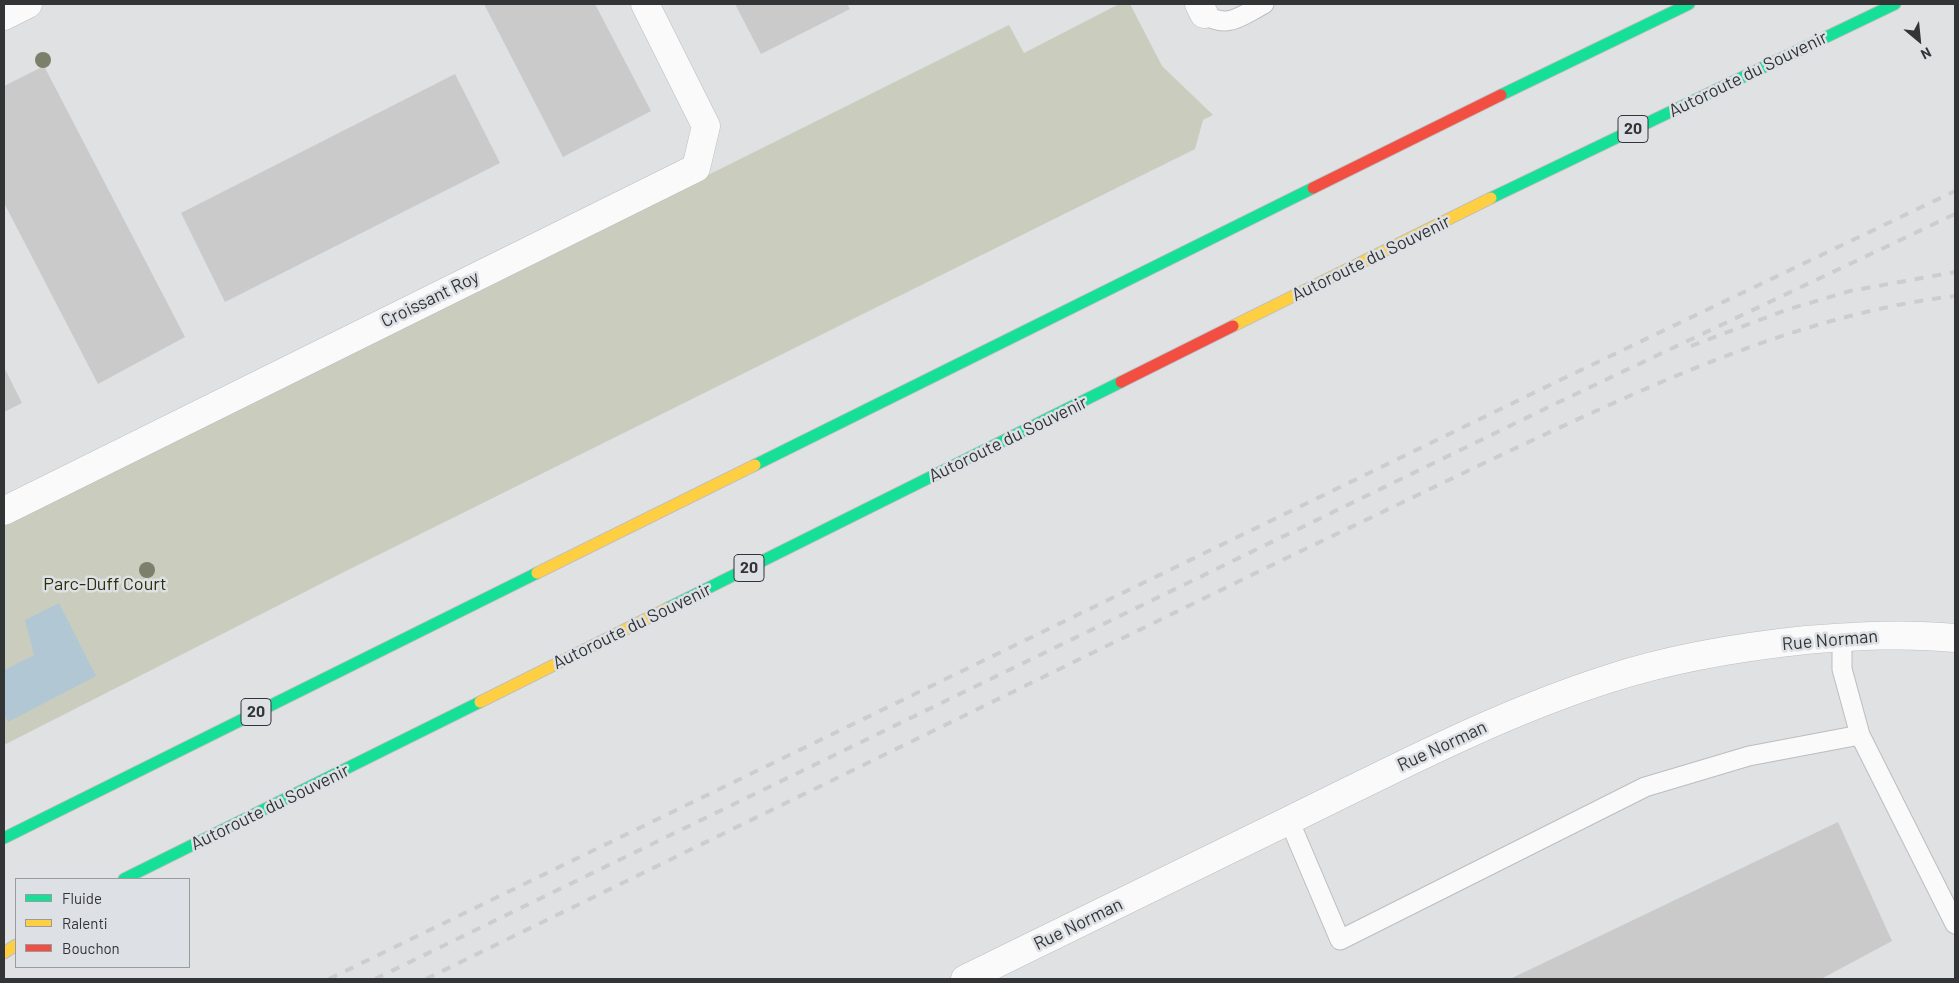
<!DOCTYPE html>
<style>
body{margin:0}
#map{position:relative;width:1959px;height:983px;overflow:hidden;background:#dfe1e3;font-family:Barlow,sans-serif}
canvas{display:block}
.frame{position:absolute;inset:0;border:5px solid #333436;pointer-events:none}
.legend{position:absolute;left:15px;top:878px;width:175px;height:90px;box-sizing:border-box;background:#dde1e5;border:1px solid #999c9f;margin:0;padding:6px 9px;list-style:none;font-size:15px;color:#333436}
.legend li{display:flex;align-items:center;gap:10px;height:25px}
.legend b{width:25px;border:1px solid #999c9f}
.north{position:absolute;left:1894px;top:15px;width:50px;height:50px;-webkit-text-stroke:4px #dde1e5;paint-order:stroke;rotate:152deg;font-size:14px;font-weight:700;line-height:20px;text-align:center;color:#333436}
.north::after{content:'';display:block;margin:auto;width:18px;height:22px;background:#333436;clip-path:polygon(50% 0,100% 100%,50% 72%,0 100%)}
</style>
<div id="map">
<canvas width="1959" height="983"></canvas>
<div class="frame"></div>
<ul class="legend">
<li><b style="height:6px;background:#16e098"></b>Fluide</li>
<li><b style="height:6px;background:#ffcf43"></b>Ralenti</li>
<li><b style="height:6px;background:#f24e42"></b>Bouchon</li>
</ul>
<div class="north">N</div>
</div>
<script>
const g = document.querySelector('canvas').getContext('2d');
g.lineJoin = 'round';
function fillPath(path, color) {
  g.fillStyle = color;
  g.fill(path, 'evenodd');
}
function strokePath(path, color, width, dash) {
  g.strokeStyle = color;
  g.lineWidth = width;
  g.lineCap = dash ? 'butt' : 'round';
  g.setLineDash(dash || []);
  g.stroke(path);
}
function drawText(font, color, halo, rows, align = 'center') {
  g.font = font + ' Barlow,sans-serif';
  g.lineWidth = 5;
  g.setLineDash([]);
  g.textBaseline = 'middle';
  g.strokeStyle = halo;
  g.fillStyle = color;
  for (const [text, x, y, turn = 0] of rows) {
    g.save();
    g.translate(x, y);
    g.rotate((+turn || 0) * Math.PI / 180);
    g.textAlign = isNaN(turn) ? turn : align;
    if (halo) g.strokeText(text, 0, 0);
    g.fillText(text, 0, 0);
    g.restore();
  }
}
const green = new Path2D(`
 M1119 4H1130L1162 66 1213 115 1203 120 1195 149 344 572 4 745V526L1009 25 1024 53Z`);
const water = new Path2D(`
 M59 603 96 676 8 722 4 713V670L34 655 25 620Z`);
const building = new Path2D(`
 M484 4H595L651 111 563 157Z
 M735 4H847L850 9 761 54Z
 M44 66 185 337 98 384 4 203V86Z
 M455 74 500 163 225 302 181 213Z
 M4 367 22 403 4 412Z
 M1838 822 1892 941 1821 979H1510Z`);
const lane = new Path2D(`
 M1204 14C1228 30 1242 15 1264 4
 M1842 637V669L1860 735 1955 924
 M1289 820 1340 940 1645 787 1749 756 1860 735`);
const street = new Path2D(`
 M1199 4 1204 14
 M4 16 28 4
 M4 511 696 168 706 126 645 4
 M965 979C1075 925 1186 871 1296 817 1398 767 1499 714 1608 679 1672 658 1739 647 1806 640 1856 636 1905 633 1955 638`);
const fast = new Path2D(`
 M1501 95 1689 4
 M1491 198 1895 4
 M755 465 1313 188
 M668 608 1121 382
 M4 838 537 573
 M124 879 480 702`);
const slow = new Path2D(`
 M1233 326 1491 198
 M537 573 755 465
 M480 702 668 608
 M4 953 16 945`);
const jam = new Path2D(`
 M1313 188 1501 95
 M1121 382 1233 326`);
const rail = new Path2D(`
 M1691 346 1786 310 1850 291 1955 272
 M329 979 1554 383 1955 191
 M375 979 1561 401 1955 214
 M426 979C719 836 1012 692 1305 549 1394 507 1482 463 1572 422 1693 366 1821 312 1955 296`);
const trees = [
 [43,60],
 [147,570]
];
const shields = [
 [1633,129,30],
 [749,568,30],
 [256,712,30]
];
const shieldNames = [
 ["20",1633,129],
 ["20",749,568],
 ["20",256,712]
];
const streetNames = [
 ["Autoroute du Souvenir",1748,74,-26],
 ["Autoroute du Souvenir",1371,258,-26],
 ["Croissant Roy",430,299,-26],
 ["Autoroute du Souvenir",1008,439,-26],
 ["Autoroute du Souvenir",632,626,-26],
 ["Rue Norman",1830,640,-5],
 ["Rue Norman",1442,746,-25],
 ["Autoroute du Souvenir",270,807,-26],
 ["Rue Norman",1078,924,-26]
];
const parkNames = [
 ["Parc-Duff Court",105,584]
];
fillPath(green, '#cacdbe');
fillPath(water, '#b1c7d4');
fillPath(building, '#cacacb');
strokePath(lane, '#bcbdbf', 21);
strokePath(street, '#bcbdbf', 29);
strokePath(fast, '#bcbdbf', 13);
strokePath(slow, '#bcbdbf', 13);
strokePath(jam, '#bcbdbf', 13);
strokePath(lane, '#fafafb', 19);
strokePath(street, '#fafafb', 28);
strokePath(fast, '#16e098', 11);
strokePath(slow, '#ffcf43', 11);
strokePath(jam, '#f24e42', 11);
strokePath(rail, '#cdcdce', 4, [9, 9]);
g.fillStyle = '#7c7f69';
for (const [x, y] of trees) {
  g.beginPath();
  g.arc(x, y, 8, 0, 2 * Math.PI);
  g.fill();
}
for (const [x, y, w] of shields) {
  const box = new Path2D();
  box.roundRect(x - w / 2, y - 13.5, w, 27, 4);
  g.fillStyle = '#dde1e5';
  g.fill(box);
  strokePath(box, '#333436', 1);
}
drawText('bold 16px', '#333436', null, shieldNames);
drawText('18px', '#333436', '#dde1e5', streetNames);
drawText('18px', '#2b2e06', '#dde1e5', parkNames);
</script>
